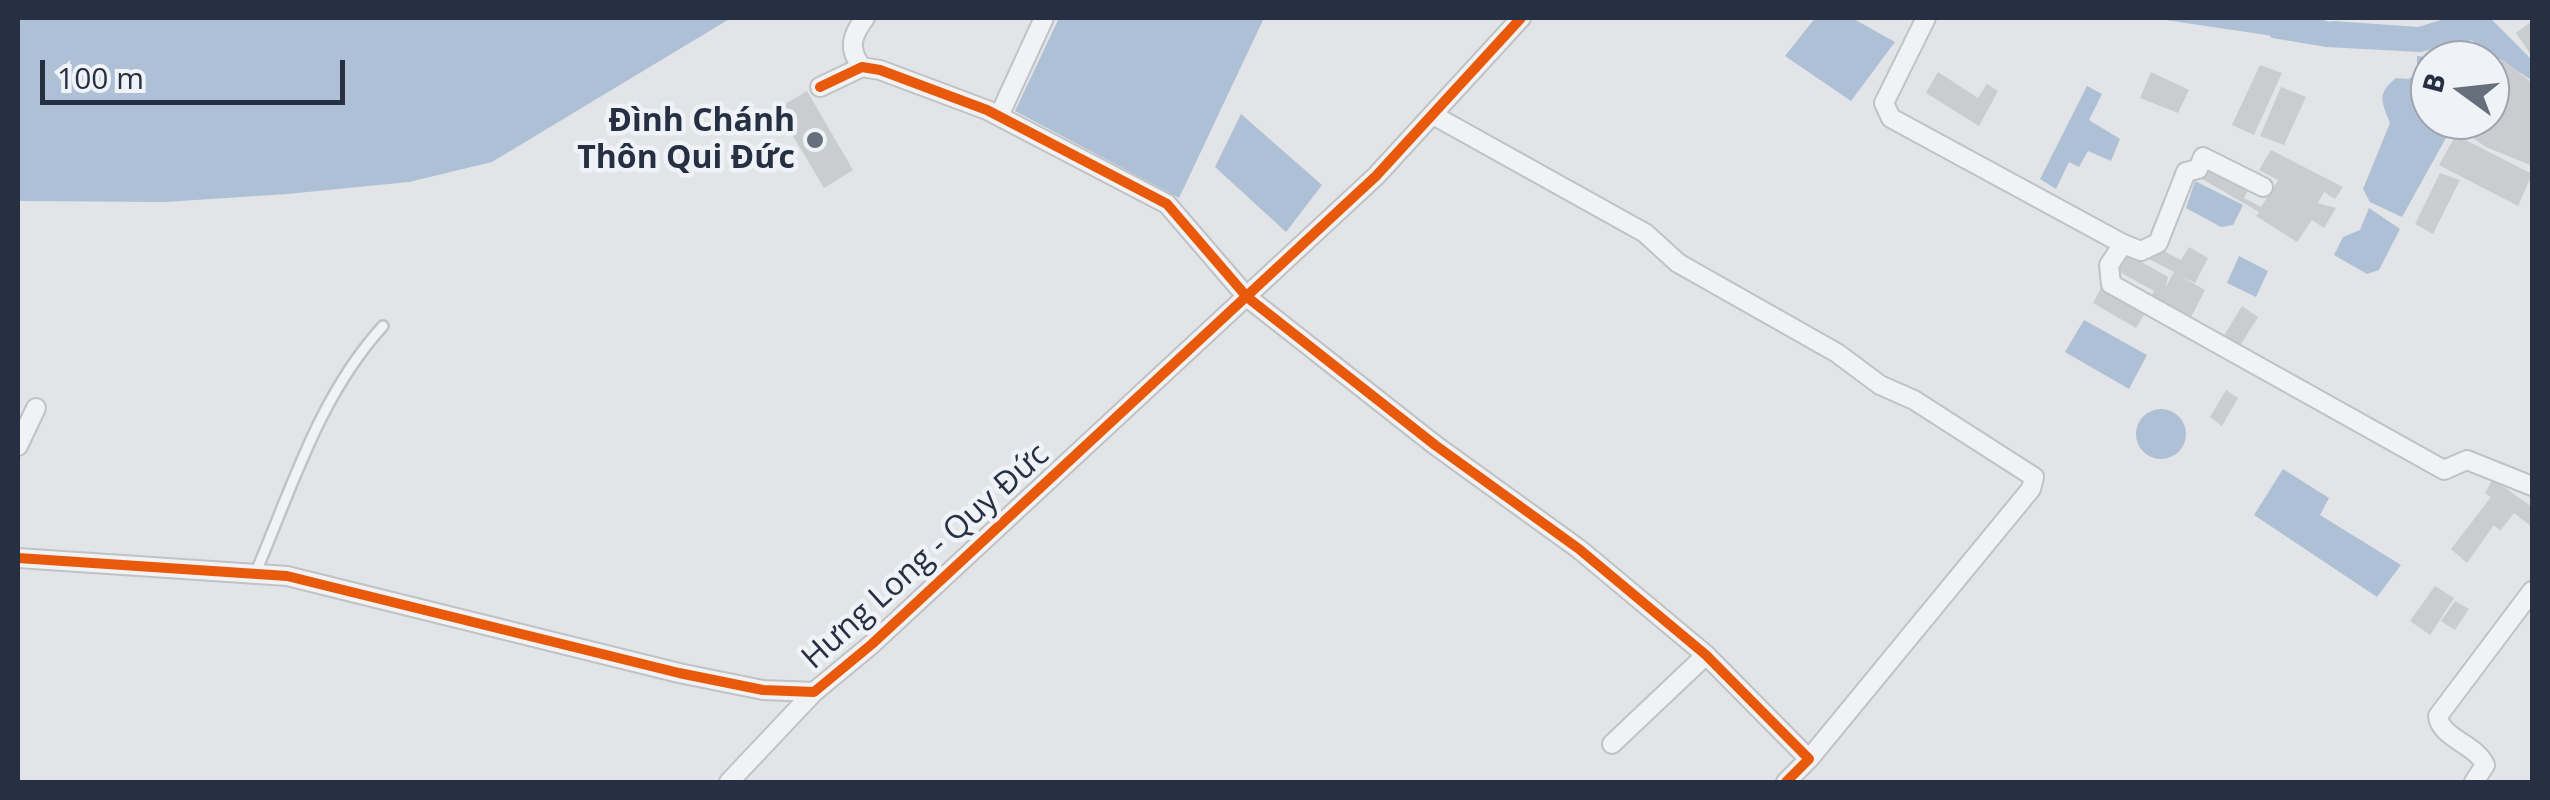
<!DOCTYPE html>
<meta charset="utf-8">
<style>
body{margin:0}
#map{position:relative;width:2550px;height:800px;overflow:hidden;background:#e2e4e7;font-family:"Open Sans",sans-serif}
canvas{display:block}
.frame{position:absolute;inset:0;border:20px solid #263042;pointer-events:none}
.north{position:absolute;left:2410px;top:40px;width:100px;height:100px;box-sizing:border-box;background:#eff2f7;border:2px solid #9fa4af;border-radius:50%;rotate:285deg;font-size:28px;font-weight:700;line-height:40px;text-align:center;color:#263042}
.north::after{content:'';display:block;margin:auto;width:35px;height:45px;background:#686f7c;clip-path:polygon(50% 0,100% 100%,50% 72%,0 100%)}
.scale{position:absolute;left:40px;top:60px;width:305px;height:45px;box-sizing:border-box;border:5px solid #263042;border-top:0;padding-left:12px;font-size:30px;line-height:35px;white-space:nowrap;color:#263042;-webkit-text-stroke:8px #eff2f7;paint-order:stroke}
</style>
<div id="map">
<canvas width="2550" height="800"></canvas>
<div class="frame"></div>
<div class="north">B</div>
<div class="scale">100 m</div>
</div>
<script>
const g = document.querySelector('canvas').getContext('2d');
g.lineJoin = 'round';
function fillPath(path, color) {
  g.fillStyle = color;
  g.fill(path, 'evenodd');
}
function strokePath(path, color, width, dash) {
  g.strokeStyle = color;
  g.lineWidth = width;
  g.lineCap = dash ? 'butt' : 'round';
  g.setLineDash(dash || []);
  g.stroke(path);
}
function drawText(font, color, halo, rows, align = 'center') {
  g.font = font + ' "Open Sans",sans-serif';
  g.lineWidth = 9;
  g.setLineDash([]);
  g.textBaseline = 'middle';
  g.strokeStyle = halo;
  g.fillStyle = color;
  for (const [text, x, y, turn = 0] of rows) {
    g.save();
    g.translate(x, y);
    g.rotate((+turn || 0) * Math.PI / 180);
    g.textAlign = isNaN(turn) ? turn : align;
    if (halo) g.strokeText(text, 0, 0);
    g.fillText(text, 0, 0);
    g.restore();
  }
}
const water = new Path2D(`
 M18 18H731L492 162 409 182 287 194 165 202 18 201Z
 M1059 18H1264L1179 198 1015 111Z
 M1815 18H1852L1895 42 1851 101 1785 56Z
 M2152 18H2293L2418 30 2457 18H2486L2532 64V77L2472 37 2420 49 2327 44Z
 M2417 56 2426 57 2430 120H2456L2402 217 2370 202 2363 189 2390 123C2382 102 2376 94 2396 78L2409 79 2417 72Z
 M2087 86 2102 94 2089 120 2120 139 2111 161 2088 151 2079 167 2069 162 2056 189 2040 179Z
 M1241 114 1322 185 1286 232 1215 167Z
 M2195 181 2243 205 2233 225 2221 227 2186 208Z
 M2369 208 2400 229 2379 270 2367 274 2334 255 2343 237 2360 230Z
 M2239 256 2268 271 2256 297 2227 283Z
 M2084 320 2147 355 2129 389 2065 352Z
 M2136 434a25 25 0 1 1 50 0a25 25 0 1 1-50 0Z
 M2283 469 2329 498 2320 515 2401 565 2377 597 2254 515Z`);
const stream = new Path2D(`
 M2293 18 2322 22
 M2486 18 2532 64
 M2334 24 2418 30 2457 18
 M2273 35 2327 44 2420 49 2472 37 2532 77`);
const building = new Path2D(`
 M2532 21V56L2516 33Z
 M2503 60 2532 83 2530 165 2486 147 2459 128 2464 120H2490V80Z
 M2260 65 2282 73 2254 135 2232 125Z
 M1938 72 1978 98 1987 84 1998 91 1979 126 1926 93Z
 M2151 72 2189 90 2178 113 2140 98Z
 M2281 87 2306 97 2284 145 2260 136Z
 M807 91 853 170 824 188 777 109Z
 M2456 135 2532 174 2518 206 2439 165Z
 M2271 150 2343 187 2335 199 2324 192 2318 203 2336 208 2324 228 2312 220 2297 242 2256 216 2259 212 2202 179 2209 166 2250 187 2244 198 2261 207 2278 180 2259 170Z
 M2440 173 2460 180 2433 234 2415 224Z
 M2189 247 2208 258 2195 283 2180 276 2205 290 2188 323 2148 301 2154 291 2116 270 2126 253 2168 277 2165 288 2174 272 2147 258 2160 249 2181 260Z
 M2102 286 2147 310 2136 328 2093 303Z
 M2242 306 2258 317 2238 349 2222 339Z
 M2226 390 2238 398 2222 426 2210 417Z
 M2493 479 2532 507V527L2514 513 2500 531 2494 525 2467 563 2451 549 2491 497 2485 493Z
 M2435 586 2454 598 2430 635 2410 621Z
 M2455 601 2469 609 2455 630 2441 621Z`);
const lane = new Path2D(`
 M255 574C292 488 319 396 383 326`);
const street = new Path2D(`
 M1926 18 1884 103 1891 118 2123 244 2109 265 2111 284 2444 470 2467 460 2532 486
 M862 67C847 49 852 35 865 18
 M820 87 862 67 880 70 987 110 1167 204 1247 297 1435 445 1579 549 1706 655 1809 759 1786 782
 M1433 115 1645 233 1678 263 1837 353 1880 385 1914 400 2034 477 2031 489 1809 759
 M999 116 1044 18
 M2123 244 2141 251 2158 243 2186 172 2198 169 2203 157 2263 187
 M18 446 36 408
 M18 558 287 576 679 673 763 690 814 692 872 644 1376 176 1521 18
 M1612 744 1706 655
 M729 782 814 692
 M2474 782 2485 765C2476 744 2440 738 2438 716L2532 591`);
const cycleway = new Path2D(`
 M820 87 862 67 880 70 987 110 1167 204 1247 297 1435 445 1579 549 1706 655 1809 759 1786 782
 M18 558 287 576 679 673 763 690 814 692 872 644 1376 176 1521 18`);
const markers = [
 [815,140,10,"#686f7c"]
];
const poiNames = [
 ["Đình Chánh",795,122],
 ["Thôn Qui Đức",795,159]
];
const streetNames = [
 ["Hưng Long - Quy Đức",926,557,-42]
];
fillPath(water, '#adc0d5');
strokePath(stream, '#adc0d5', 6);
fillPath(building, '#cacccf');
strokePath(lane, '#c0c2c5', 14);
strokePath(street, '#c0c2c5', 22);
strokePath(lane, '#f1f2f3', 9);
strokePath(street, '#f1f2f3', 18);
strokePath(cycleway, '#e8590c', 10);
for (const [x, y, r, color] of markers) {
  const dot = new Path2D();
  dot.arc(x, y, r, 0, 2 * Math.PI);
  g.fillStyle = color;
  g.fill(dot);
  strokePath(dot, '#eff2f7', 4);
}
drawText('bold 32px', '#263042', '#eff2f7', poiNames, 'right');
drawText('32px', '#263042', '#eff2f7', streetNames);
</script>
